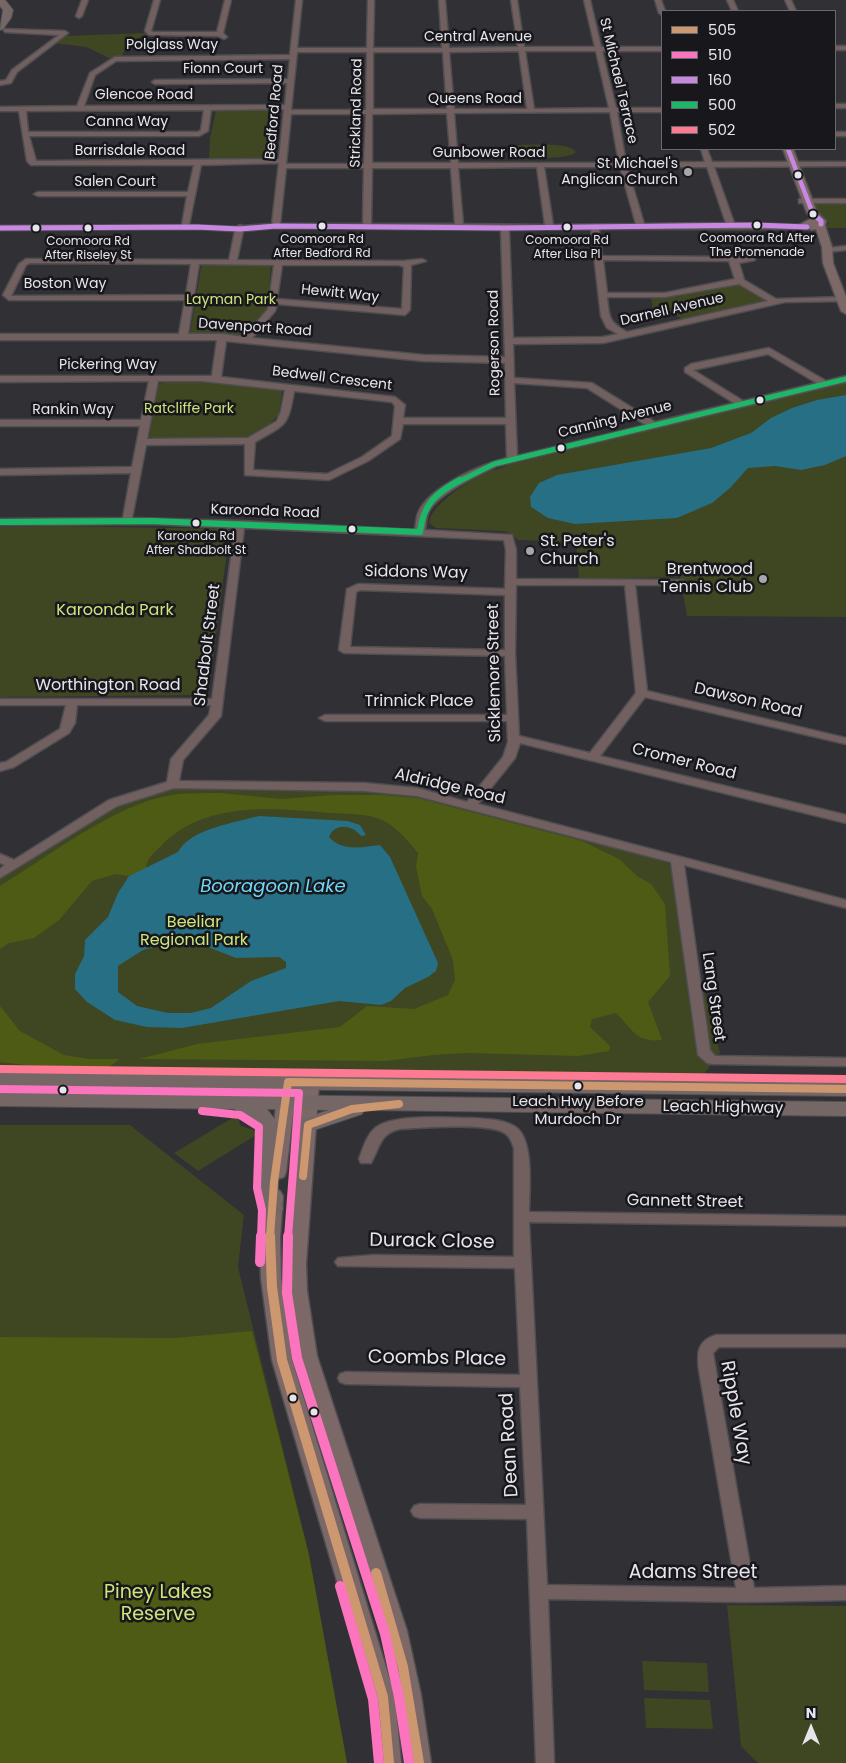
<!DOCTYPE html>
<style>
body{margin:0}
#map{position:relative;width:846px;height:1763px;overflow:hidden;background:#303035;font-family:Poppins,sans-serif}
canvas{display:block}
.legend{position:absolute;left:661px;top:10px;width:175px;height:140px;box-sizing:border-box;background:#18171b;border:1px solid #6a696e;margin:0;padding:6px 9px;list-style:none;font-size:15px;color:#e6e5eb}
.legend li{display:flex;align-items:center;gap:10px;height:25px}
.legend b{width:25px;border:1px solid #6a696e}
.north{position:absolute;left:786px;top:1703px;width:50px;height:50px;-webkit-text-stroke:4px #18171b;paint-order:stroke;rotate:0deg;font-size:14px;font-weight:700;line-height:20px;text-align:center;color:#e6e5eb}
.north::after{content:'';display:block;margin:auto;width:18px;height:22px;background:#e6e5eb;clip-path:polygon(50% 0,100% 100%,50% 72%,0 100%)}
</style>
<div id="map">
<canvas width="846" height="1763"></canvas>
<ul class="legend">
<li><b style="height:6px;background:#cd976f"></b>505</li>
<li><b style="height:6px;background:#fc73be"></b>510</li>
<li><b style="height:6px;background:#c787e3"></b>160</li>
<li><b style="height:6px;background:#1ab867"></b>500</li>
<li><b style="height:6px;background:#fe7a93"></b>502</li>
</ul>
<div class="north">N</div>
</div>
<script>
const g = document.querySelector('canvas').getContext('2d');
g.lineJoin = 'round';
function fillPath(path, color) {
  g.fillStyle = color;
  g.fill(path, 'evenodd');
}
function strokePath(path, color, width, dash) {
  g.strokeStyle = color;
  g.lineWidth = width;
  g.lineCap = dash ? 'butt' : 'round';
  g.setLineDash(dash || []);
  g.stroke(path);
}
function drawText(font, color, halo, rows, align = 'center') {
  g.font = font + ' Poppins,sans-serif';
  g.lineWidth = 5;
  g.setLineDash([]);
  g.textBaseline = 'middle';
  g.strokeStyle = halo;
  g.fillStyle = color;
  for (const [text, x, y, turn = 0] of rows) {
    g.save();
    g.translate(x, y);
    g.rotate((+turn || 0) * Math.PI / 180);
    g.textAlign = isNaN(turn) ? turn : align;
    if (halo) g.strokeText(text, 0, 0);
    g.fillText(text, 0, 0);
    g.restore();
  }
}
const green = new Path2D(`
 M145 33 149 35C137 36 125 45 122 57L109 58 86 47 54 43 64 36Z
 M279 109 276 160 209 162 210 138 216 110Z
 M521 145C533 145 569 142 576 152 567 161 516 159 507 151L510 147Z
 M817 203H846V228H825L829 223 819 215 815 204Z
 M207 264 271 265 268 308 246 335 190 334 201 267Z
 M740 282 767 300 681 319 671 311H653L651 297H675Z
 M167 381H205L279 389 282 392 279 415 260 433 249 437 158 439 149 437 151 416 159 384Z
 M843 383H846V617L687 616 680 577 579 579 576 542 518 540 508 532 500 531 436 528 429 523C430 504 473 478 490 471 496 469 503 468 508 465Z
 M56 526 230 529 208 695 0 697V527Z
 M181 788 377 791 417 795 668 862 676 876 720 1053 701 1078 666 1080 0 1073V879L114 805 165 790Z
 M237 1115H241L239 1122 241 1126 257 1131 258 1134 198 1171 174 1153Z
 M0 1125H130L244 1215 238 1267 309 1555 347 1763H0Z
 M727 1605 846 1606V1763H758L741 1746Z
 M642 1661 707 1663 709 1692 644 1690Z
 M644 1698 710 1700 713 1729 646 1728Z`);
const forest = new Path2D(`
 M221 793 281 799 333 795H381L417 798 582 841 619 859 637 876 651 884 665 904 670 976 648 1002 662 1040C635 1043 633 1029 616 1013L592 1019 590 1027 610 1046 609 1051 578 1056 467 1053 433 1055 385 1061 139 1059 197 1044 340 1027 367 1006 414 1009 448 995 455 980 453 960 432 909 422 896 416 867 418 853C408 841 396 826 382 820 366 813 345 814 329 813 273 808 202 801 160 847 153 854 147 858 146 868L129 876 116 874 92 881 59 920 34 938 9 943 0 949V886C51 855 120 800 179 794 193 793 207 793 221 793Z
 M0 1006 20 1031 64 1055 89 1059H120L107 1068 42 1067 0 1062Z
 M252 1331 309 1555 347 1763H0V1337L175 1338Z`);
const water = new Path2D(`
 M846 395V456L825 465 801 470 775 466 748 468 730 488 712 503 677 518 575 524 548 518 531 507 530 497 539 483 557 475 711 448 751 433 771 418 792 408 817 400Z
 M259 816 348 821 360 825 366 835 361 836C353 825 335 822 329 837 342 852 363 847 380 845L390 857 438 963 436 971 428 977 405 988 391 1001 381 1005 339 1001 182 1028 147 1027 115 1020 87 1002 75 989V974L84 956 85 940 108 917 118 893 129 876 178 852C190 829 234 823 259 816ZM175 941 203 945 236 958 279 957 286 962V968L251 981 211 1008 191 1013H168L137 1006 118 992V966L143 950Z`);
const minor = new Path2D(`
 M82 0H88L82 16 79 18 76 16Z
 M154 0H160L151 31 153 32H217L225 0H231L223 33 227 37 224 39 218 36 149 35 145 31Z
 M296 0H302L297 48H367L368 0H374L373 48H442L439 0H445L449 48 518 47 511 0H517L524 47H595L584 0H590L601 47H662V51H602L616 108H662V112H617L626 163 705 162 701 149H707L712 162H846V166L714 167 734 223 807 225H810V229H599L602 256 730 257C739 259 746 255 755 256V260L739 263 744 280 776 299 842 297 846 299 845 301 785 302 603 343 513 344 514 378 592 383 655 422 734 403 685 372V368L691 364 769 348 826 381 846 376V382L497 466C478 475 439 493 429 511 426 517 426 524 425 530L512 535 516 550V579L683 580 684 582 679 585H635L647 691 846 738V744L645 697 600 756 846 815V823L520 743 515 758 478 804 846 900V908L684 865 710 1050 715 1056 846 1058V1066L712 1064 707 1063 698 1055 671 862 417 796 364 791 174 788 117 806 0 878V869L5 865 0 863V854L14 860 109 800 167 782 171 759 209 715 211 705H77L75 723 69 733 14 767 0 771V763L6 762 60 729 66 705H0V699H212L235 528 152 524 0 525V519L123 518 131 473 0 475V469L132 467 140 426H0V420H141L149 381 0 382V376H212L217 340H0V334H179L185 300H9L3 295 19 264 26 259 229 260 235 231 197 229 0 230V226L182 225 187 196H38L34 194 38 192H188L194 165H31L27 161 19 111H0V107L77 106 90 73 115 57 290 55ZM519 51 527 109H454L449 52ZM525 51H596L609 108 534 109ZM297 52H367L366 110H291ZM373 52H443L447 109H373ZM290 59 288 79 155 80 152 82 155 84 287 83 285 105 84 106 95 75 116 61ZM284 109 279 159 36 161 29 136H199L208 131 211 110ZM204 110 201 130 198 132H28L26 111ZM610 112 619 163H458L454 113ZM447 113 451 163H372V114ZM291 114H366L364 164H286ZM279 163 272 224 243 226 240 225 236 227 189 225 201 165ZM537 167 545 225 463 224 458 168ZM544 167H620L636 224 553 225ZM627 167H707L726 223 644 224ZM286 168H364L363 224H280ZM372 168H451L455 224H371ZM276 228 501 230 505 357 423 355 252 338 275 311 277 304 405 315 410 310 411 265 426 261 422 259 403 261 237 260 243 231ZM591 229 601 316 607 328 618 334 603 337 513 338 509 230ZM603 260 729 261 735 279 665 293H607ZM30 263 191 264 186 295 11 296 26 265ZM199 264 274 265 268 309 244 337 222 334H188ZM282 265H399L404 267 402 309 277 299ZM739 284 768 301 627 332C609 322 609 318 607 297H665ZM226 341 423 361 505 363 506 418H403L405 405 395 397 221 377ZM768 354 817 383 743 401 693 370ZM158 381H202L285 390 281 411 277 421 248 438 147 439ZM514 383 587 388 646 425 517 456ZM294 391 392 402 395 406 392 436 362 457 327 474 253 470 255 442C285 424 288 428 294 391ZM403 424H506L507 458C482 464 431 486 419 511 416 517 416 524 415 530L240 521 132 518 146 445 245 444V475L329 480 368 461 400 439ZM244 528 504 540 506 550 505 589 358 584 347 589 339 650 344 653 505 656 507 715H325L319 718 325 721H507L508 742 503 757 467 802 417 788 364 783 179 781 183 760 221 716ZM516 585H625L636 693 590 753 519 736 515 653ZM360 590 505 595V650L350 647 356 592Z
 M655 0H661L665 11H662V15L659 13Z
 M727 0H733L738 11H732Z
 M785 0H791L796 11H790Z
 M3 29 65 31 68 33 17 72 11 83 0 85V81L6 80 12 70 59 35 5 32Z
 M835 46H846V50H835Z
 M835 104H846V108H835Z
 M835 132H846V136H835Z
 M799 199H846V203H799Z
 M846 246V250L827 252 823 250 827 248Z
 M472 1118C485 1119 502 1119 514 1126 535 1137 529 1191 529 1212L846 1216V1226L529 1222 547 1585 736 1588 699 1370C697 1353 697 1341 716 1335H846V1347H719L713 1353 754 1588 846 1586V1600L746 1602 548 1599 554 1763H536L527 1519 420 1518 414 1516 411 1511 414 1506 420 1504 526 1505 520 1387 346 1384 340 1382 338 1378 340 1374 346 1372 520 1375 515 1268 338 1266 335 1262 338 1258 374 1255 514 1257V1148C512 1143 511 1138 506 1134 492 1122 421 1128 400 1129 380 1133 380 1147 371 1163H361L359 1159C363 1149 366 1136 375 1128 394 1113 448 1118 472 1118Z`);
const major = new Path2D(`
 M783 149H793L817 212 826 221 825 226 832 247 833 263 846 297V314L841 311 823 263 822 247 816 229 812 230 799 225 812 218 807 213Z
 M288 1076 294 1078 297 1082 286 1172 284 1177 277 1179 270 1177 268 1172 279 1082 282 1078Z
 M310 1077 316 1079 319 1083 306 1264 307 1291 317 1356 407 1631 421 1695 431 1763H407L397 1695 383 1631 297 1356 287 1291 286 1264 301 1083 304 1079Z
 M273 1189 280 1191 283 1196 280 1237 281 1278 292 1360 395 1697 401 1763H377L371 1697 272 1360 261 1278 260 1237 263 1196 266 1191Z`);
const highway = new Path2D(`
 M0 0H5L13 10 11 18 3 29 0 30 3 10 0 6Z
 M0 1072 846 1082V1096L0 1086Z
 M0 1092 846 1102V1116L364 1110 362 1114 308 1132 300 1130 297 1125 300 1120 329 1110 267 1109 281 1128 278 1188 283 1209 280 1215 272 1217 264 1215C250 1190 258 1155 259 1128L250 1118 234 1109 0 1106Z`);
const bus1Far1 = new Path2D(`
 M303 1176 308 1125 352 1109 399 1104
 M270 1237 274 1182 288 1082 846 1089`);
const bus1 = new Path2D(`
 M270 1236 272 1287 282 1360 383 1697 389 1763
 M376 1573 403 1667 419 1763`);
const bus2Far1 = new Path2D(`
 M0 1089 299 1093 288 1237
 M202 1111 240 1115 259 1127 257 1188 262 1210 261 1237`);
const bus2 = new Path2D(`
 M288 1236 287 1293 297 1358 385 1634 399 1697 409 1763
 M260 1262 261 1236
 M340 1586 373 1699 379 1763`);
const bus3Far1 = new Path2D(`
 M788 149 813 214`);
const bus3 = new Path2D(`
 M812 213 821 221V224
 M0 228 197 227 240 229 276 226 505 228 756 225 807 227`);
const bus4Far1 = new Path2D(`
 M458 482 494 464 846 379`);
const bus4 = new Path2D(`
 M0 522 152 521 420 532
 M420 532C423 504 436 493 460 480`);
const bus5 = new Path2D(`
 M0 1069 846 1079`);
const markers = [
 [688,172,5,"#a6a6ab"],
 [798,175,4.5,"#e6e5eb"],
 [813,214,4.5,"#e6e5eb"],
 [757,225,4.5,"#e6e5eb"],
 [322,226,4.5,"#e6e5eb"],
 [567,227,4.5,"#e6e5eb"],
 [36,228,4.5,"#e6e5eb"],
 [88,228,4.5,"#e6e5eb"],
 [760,400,4.5,"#e6e5eb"],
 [561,448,4.5,"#e6e5eb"],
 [196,523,4.5,"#e6e5eb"],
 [352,529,4.5,"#e6e5eb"],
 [530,551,5,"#a6a6ab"],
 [763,579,5,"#a6a6ab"],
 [578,1086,4.5,"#e6e5eb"],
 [63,1090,4.5,"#e6e5eb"],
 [293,1398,4.5,"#e6e5eb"],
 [314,1412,4.5,"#e6e5eb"]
];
const farBusnames = [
 ["Coomoora Rd After",757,239],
 ["The Promenade",757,253],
 ["Coomoora Rd",322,240],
 ["After Bedford Rd",322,254],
 ["Coomoora Rd",567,241],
 ["After Lisa Pl",567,255],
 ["Coomoora Rd",88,242],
 ["After Riseley St",88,256],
 ["Karoonda Rd",196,537],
 ["After Shadbolt St",196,551]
];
const farStreetnames = [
 ["Central Avenue",478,37],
 ["Polglass Way",172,45],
 ["Fionn Court",223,69],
 ["St Michael Terrace",618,81,77],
 ["Glencoe Road",144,95],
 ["Queens Road",475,99],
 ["Bedford Road",275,112,-85],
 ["Strickland Road",357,113,-89],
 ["Canna Way",127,122],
 ["Barrisdale Road",130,151],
 ["Gunbower Road",489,153],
 ["Salen Court",115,182],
 ["Boston Way",65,284],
 ["Hewitt Way",340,294,6],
 ["Darnell Avenue",672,310,-13],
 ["Davenport Road",255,328,4],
 ["Rogerson Road",495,343,-91],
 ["Pickering Way",108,365],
 ["Bedwell Crescent",332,379,7],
 ["Rankin Way",73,410],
 ["Canning Avenue",615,420,-14],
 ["Karoonda Road",265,512,2]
];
const farPoinames = [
 ["St Michael's",678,164],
 ["Anglican Church",678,180]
];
const farParknames = [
 ["Layman Park",231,300],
 ["Ratcliffe Park",189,409]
];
const busNames = [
 ["Leach Hwy Before",578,1102],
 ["Murdoch Dr",578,1120]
];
const poiNames = [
 ["St. Peter's",540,542],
 ["Church",540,560],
 ["Brentwood",753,570,"right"],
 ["Tennis Club",753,588,"right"]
];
const streetNames = [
 ["Siddons Way",416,573,1],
 ["Shadbolt Street",208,645,-83],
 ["Sicklemore Street",495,673,-91],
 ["Worthington Road",108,686],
 ["Dawson Road",748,701,13],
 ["Trinnick Place",419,702],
 ["Cromer Road",684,762,14],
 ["Aldridge Road",450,787,13],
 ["Lang Street",713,997,82],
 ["Leach Highway",723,1108,1],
 ["Gannett Street",685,1202,1]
];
const parkNames = [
 ["Karoonda Park",115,611],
 ["Beeliar",194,923],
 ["Regional Park",194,941]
];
const waterNames = [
 ["Booragoon Lake",273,887]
];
const nearStreetnames = [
 ["Durack Close",432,1242,1],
 ["Coombs Place",437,1359,1],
 ["Ripple Way",735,1413,80],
 ["Dean Road",510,1445,-93],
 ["Adams Street",693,1573]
];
const nearParknames = [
 ["Piney Lakes",158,1593],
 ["Reserve",158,1615]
];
fillPath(green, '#3f4622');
fillPath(forest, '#4e5b14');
fillPath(water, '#266f84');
strokePath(minor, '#4e4e51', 3);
strokePath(major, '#4e4e51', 3);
strokePath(highway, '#4e4e51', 2);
fillPath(minor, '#71605f');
fillPath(major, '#7c6967');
fillPath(highway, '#766767');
strokePath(bus1Far1, '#cd976f', 8);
strokePath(bus1, '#cd976f', 10);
strokePath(bus2Far1, '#fc73be', 8);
strokePath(bus2, '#fc73be', 10);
strokePath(bus3Far1, '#c787e3', 4.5);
strokePath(bus3, '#c787e3', 5);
strokePath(bus4Far1, '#1ab867', 5);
strokePath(bus4, '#1ab867', 6);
strokePath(bus5, '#fe7a93', 8);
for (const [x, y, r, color] of markers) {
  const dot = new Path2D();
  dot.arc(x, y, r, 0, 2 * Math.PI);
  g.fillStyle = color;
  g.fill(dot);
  strokePath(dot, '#18171b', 2);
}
drawText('12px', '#e6e5eb', '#18171b', farBusnames);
drawText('14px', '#e6e5eb', '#18171b', farStreetnames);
drawText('14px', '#e6e5eb', '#18171b', farPoinames, 'right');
drawText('14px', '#cde57c', '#18171b', farParknames);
drawText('15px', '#e6e5eb', '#18171b', busNames);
drawText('16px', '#e6e5eb', '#18171b', poiNames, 'left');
drawText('16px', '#e6e5eb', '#18171b', streetNames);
drawText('16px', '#cde57c', '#18171b', parkNames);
drawText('italic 18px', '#70d8f9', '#18171b', waterNames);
drawText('19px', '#e6e5eb', '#18171b', nearStreetnames);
drawText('19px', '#cde57c', '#18171b', nearParknames);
</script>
